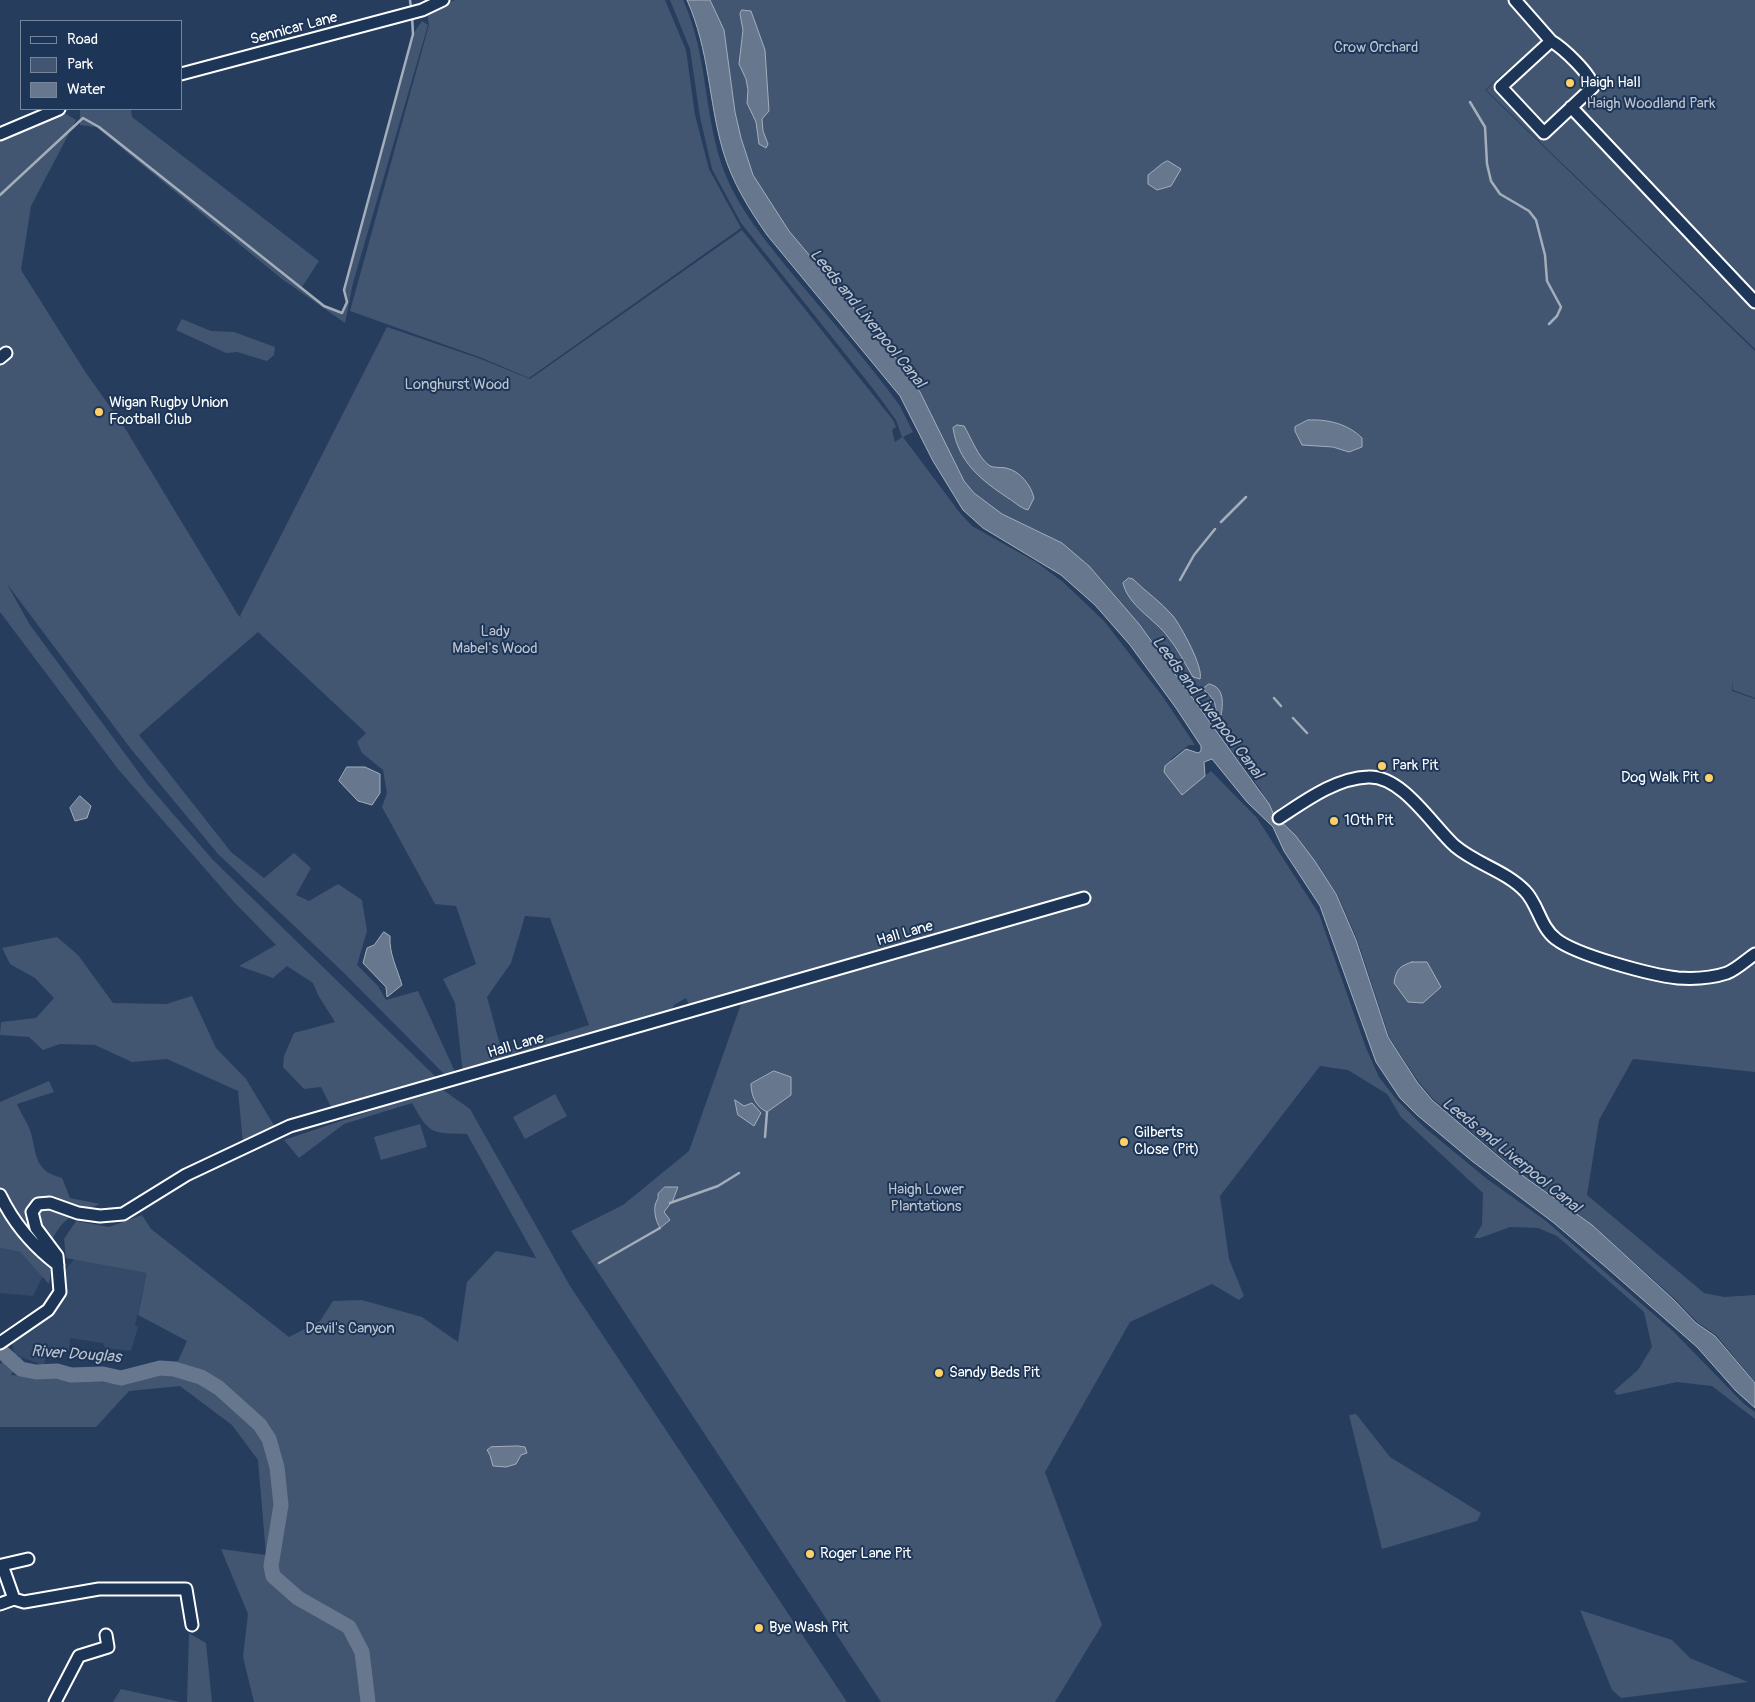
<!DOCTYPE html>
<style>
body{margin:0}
#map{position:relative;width:1755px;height:1702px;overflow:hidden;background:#263d5e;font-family:Pangolin,sans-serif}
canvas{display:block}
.legend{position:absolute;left:20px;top:20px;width:162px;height:90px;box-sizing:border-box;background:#1d3557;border:1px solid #77869a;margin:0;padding:6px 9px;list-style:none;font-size:15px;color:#fff}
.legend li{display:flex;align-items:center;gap:10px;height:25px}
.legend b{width:25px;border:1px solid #77869a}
</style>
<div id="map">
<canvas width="1755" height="1702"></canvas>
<ul class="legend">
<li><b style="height:6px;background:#1d3557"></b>Road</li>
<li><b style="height:14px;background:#425672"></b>Park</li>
<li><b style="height:14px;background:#67788e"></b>Water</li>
</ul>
</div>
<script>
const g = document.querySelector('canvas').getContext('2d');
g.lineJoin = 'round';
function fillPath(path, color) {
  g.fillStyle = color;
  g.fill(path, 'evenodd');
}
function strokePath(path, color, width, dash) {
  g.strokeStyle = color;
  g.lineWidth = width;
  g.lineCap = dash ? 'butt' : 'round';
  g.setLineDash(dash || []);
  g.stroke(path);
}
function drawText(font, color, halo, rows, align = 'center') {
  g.font = font + ' Pangolin,sans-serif';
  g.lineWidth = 4;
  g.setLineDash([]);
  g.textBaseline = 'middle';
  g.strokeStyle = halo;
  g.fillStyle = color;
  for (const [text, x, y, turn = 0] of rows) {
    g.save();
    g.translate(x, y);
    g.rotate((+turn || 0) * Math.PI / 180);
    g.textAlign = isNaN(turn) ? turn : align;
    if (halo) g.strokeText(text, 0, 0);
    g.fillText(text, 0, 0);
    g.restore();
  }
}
const built = new Path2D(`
 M99 1231 161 1247 143 1290 135 1325 138 1327 131 1351 105 1348 103 1343 70 1338 69 1351 53 1347 47 1350 44 1366 14 1354 12 1341 24 1335 57 1307 65 1286 64 1271Z
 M0 1248 20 1252 43 1276 33 1296 0 1293Z`);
const green = new Path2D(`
 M455 0H665L686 50 695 115 709 169 741 228 529 378 482 358 350 311 429 25 427 13Z
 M670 0H683C709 56 703 120 726 176 741 212 766 241 790 271 827 316 866 359 900 406L913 432 903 437 960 513 972 526 1036 562 1063 582 1104 621 1163 697 1195 745H1189L1171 759 1182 794 1211 771 1257 818 1319 914 1366 1048 1379 1077 1396 1099 1424 1127 1487 1179 1546 1221 1674 1332 1744 1404 1755 1412V1419L1712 1386 1677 1382 1617 1395 1614 1391 1638 1370 1652 1347 1644 1312 1557 1236 1538 1228 1510 1227 1480 1238H1474L1482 1225 1483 1193 1401 1117 1387 1094 1348 1070 1320 1066 1220 1196 1229 1259 1244 1296 1239 1300 1212 1284 1130 1322 1045 1472 1102 1625 1055 1702H881L571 1231 623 1205 689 1151 741 1004 906 954 966 924 689 1005 686 998 674 1005 667 1018 463 1074 455 1003 443 979 476 964 456 906 435 904 382 807 387 793 383 770 362 753 357 742 366 733 258 632 139 735 231 852 264 878 294 853 311 868 296 895 309 901 338 884 362 900 367 931 357 965 378 986 386 1000 418 991 456 1074 446 1076 343 972 218 854 131 749 7 584 30 625 148 785 213 860 438 1079 331 1107 321 1087 304 1089 283 1067 284 1056 294 1033 335 1022 318 995 313 983 287 966 273 978 239 966 276 945 234 902 118 769 0 612V141L61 111 76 120 31 206 21 270 86 373 123 425 238 615 243 619 240 616 387 327 481 359 530 379 742 230 893 420 896 427 892 430 895 442 902 437 896 420 874 390 741 223 712 169 700 117 690 49ZM525 916 550 918 589 1025 502 1052 487 997 511 963Z
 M710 0H1755V349L1486 90 1524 55 1485 90 1755 351V698L1733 690V681L1732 691 1755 699V1072L1633 1059 1599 1120 1587 1195 1704 1293 1724 1297 1755 1295V1382L1716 1335 1697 1322 1674 1298 1592 1225 1513 1167 1433 1099 1418 1081 1389 1037 1357 939 1337 894 1295 835 1274 815 1260 789 1139 624 1089 566 1062 543 1002 514 974 493 964 481 920 392 900 363 789 231 753 175 741 138 735 112 724 30Z
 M422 21 428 25 353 283 345 323 282 279 96 127 80 125V109H131L132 117 319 261 302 287 324 306 342 313 347 302 344 290 413 34Z
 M182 319 211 331 234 332 275 347 274 355 267 361 237 352 226 353 176 330Z
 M57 937 78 955 113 1003 166 1004 192 996 216 1048 246 1079 275 1127 243 1143 238 1091 167 1059 132 1062 95 1045 60 1044 43 1050 29 1037 0 1035 1 1022 36 1018 54 998 35 978 10 964 2 948Z
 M49 1081 54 1092 17 1104C21 1114 28 1123 31 1133 37 1157 35 1171 62 1178L70 1198 100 1204C66 1217 63 1218 46 1251L51 1270 49 1284 20 1252 0 1248V1102Z
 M436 1085 470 1109 570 1286 847 1702H254L243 1657 248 1614 221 1549 266 1555 258 1460 232 1425 180 1386 129 1391 96 1427H0V1364L11 1355 22 1358 11 1375 113 1383 131 1368 178 1361 187 1341 138 1315 147 1273 66 1258 64 1239 76 1221 109 1227 142 1215 151 1229 289 1337 320 1321 333 1301 362 1300 422 1317 458 1342 467 1282 496 1251 536 1258 467 1134C431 1133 430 1135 412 1103L344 1124 299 1158 284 1140 419 1095Z
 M555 1094 567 1116 525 1139 513 1117Z
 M420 1124 427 1147 381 1160 374 1137Z
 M1356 1414 1390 1457 1481 1513 1477 1521 1382 1549 1349 1415Z
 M1580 1610 1672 1640 1690 1658 1748 1682 1621 1698 1612 1690Z
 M189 1633 206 1643 212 1702H187Z
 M121 1689 180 1702H113Z`);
const water = new Path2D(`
 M687 0H710L724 30 735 112 741 138 753 175 789 231 900 363 920 392 964 481 974 493 1002 514 1062 543 1089 566 1139 624 1269 804 1274 815 1295 835 1314 860 1336 894 1356 940 1388 1037 1417 1082 1432 1100 1512 1168 1592 1225 1673 1299 1696 1323 1715 1336 1755 1383V1408L1736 1391 1697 1347 1608 1269 1554 1223 1472 1161 1417 1115 1400 1098 1376 1062 1320 906 1284 851 1273 827 1247 802 1212 759 1204 762 1205 776 1182 795 1164 772 1165 766 1186 749 1198 753 1201 751V746L1176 708 1130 645 1095 605 1061 575 983 528 963 510 933 461 900 396 767 235C749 209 732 182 723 151 708 99 710 52 687 0Z
 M742 10 751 11 765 50 769 111 762 119 763 131 768 144 766 148 759 144 756 122 747 103 748 90 746 79 739 64 743 30 740 14Z
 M1168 161 1181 169 1171 186 1157 190 1148 184V175L1163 163Z
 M1308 420C1328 419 1348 424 1362 438V447L1349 452 1333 447 1302 445 1295 431V427Z
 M957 425 964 426C971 437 978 458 990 466 994 468 1001 467 1006 468 1020 471 1031 485 1034 498L1028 510C1020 508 1015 502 1008 498 981 480 958 462 953 428Z
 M1129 578 1133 579C1146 592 1161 602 1173 616 1181 626 1204 668 1200 679L1193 677C1185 664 1178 649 1168 637 1155 619 1128 606 1123 583Z
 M1209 684C1225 687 1223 704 1221 716L1216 714C1216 701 1213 698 1203 689Z
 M347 767H365L380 774V793L372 805 358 801 339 781Z
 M80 796 91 806 87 818 75 821 70 808Z
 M384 932 390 936C389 954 397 968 402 985L387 997 386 987 363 963 367 948 374 945Z
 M1412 962H1427L1441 987 1423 1003 1408 1002 1394 983C1396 969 1400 966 1412 962Z
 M774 1071 791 1077V1095L767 1112C756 1107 751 1096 751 1084Z
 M735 1100 744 1106 752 1103 761 1113 754 1126 738 1115Z
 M665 1187H678L673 1200 664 1212 670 1220 660 1228C656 1221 654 1213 655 1206 656 1200 659 1200 658 1194Z
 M518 1446 525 1447 527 1453 521 1455 516 1464 506 1467 493 1466 490 1455 487 1450 491 1447Z`);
const stream = new Path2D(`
 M410 0 411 8
 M1470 102 1485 127 1487 164 1491 181 1500 194 1529 211 1536 220 1545 255 1547 281 1561 307 1557 316 1549 324
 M0 195 83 118 99 127 324 306 342 313 347 302 344 290 413 34 412 16
 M1221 522 1246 497
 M1180 580 1194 555 1215 529
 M1274 698 1281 706
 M1293 718 1307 733
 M765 1137 767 1112
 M670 1203 718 1186 739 1173
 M599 1263 660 1228`);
const river = new Path2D(`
 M0 1350 21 1369 36 1372 57 1371 71 1375 103 1374 121 1378 160 1368 174 1369 201 1377 219 1388 260 1425 269 1439 277 1467 281 1505 271 1566 273 1576 298 1598 349 1627 362 1652 368 1702`);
const minor = new Path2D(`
 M1515 0 1551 41
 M1551 41C1563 48 1591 74 1593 87L1544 133 1501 87Z
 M181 74 422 10 443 0
 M1571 107 1755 302
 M0 134 59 109
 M0 358 6 353
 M1279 818C1305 801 1336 778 1368 777 1402 775 1432 825 1455 846 1476 864 1506 871 1525 891 1538 904 1540 927 1556 939 1576 955 1651 975 1678 978 1693 979 1712 978 1727 973 1737 969 1746 960 1755 954
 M0 1195C13 1222 34 1247 58 1265
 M0 1343 48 1310 60 1292 57 1256 36 1228 32 1212 38 1204 50 1203 78 1213 100 1216 123 1214 186 1175 290 1126 1084 898
 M14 1599 2 1565 28 1559
 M0 1604 14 1599 24 1602 99 1589H186L192 1625
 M55 1702 79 1656 108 1647 106 1635`);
const markers = [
 [1570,83,5,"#ffd166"],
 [99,412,5,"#ffd166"],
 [1382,766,5,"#ffd166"],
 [1709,778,5,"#ffd166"],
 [1334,821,5,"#ffd166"],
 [1124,1142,5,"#ffd166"],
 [939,1373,5,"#ffd166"],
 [810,1554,5,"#ffd166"],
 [759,1628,5,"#ffd166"]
];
const streetNames = [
 ["Sennicar Lane",294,29,-15],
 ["Hall Lane",905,934,-16],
 ["Hall Lane",516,1046,-16]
];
const parkNames = [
 ["Crow Orchard",1376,48],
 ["Haigh Woodland Park",1651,104],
 ["Longhurst Wood",457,385],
 ["Lady",495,632],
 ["Mabel's Wood",495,649],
 ["Haigh Lower",926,1190],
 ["Plantations",926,1207],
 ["Devil's Canyon",350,1329]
];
const poiNames = [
 ["Haigh Hall",1580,83],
 ["Wigan Rugby Union",109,403],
 ["Football Club",109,420],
 ["Park Pit",1392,766],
 ["Dog Walk Pit",1699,778,"right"],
 ["10th Pit",1344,821],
 ["Gilberts",1134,1133],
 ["Close (Pit)",1134,1150],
 ["Sandy Beds Pit",949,1373],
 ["Roger Lane Pit",820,1554],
 ["Bye Wash Pit",769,1628]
];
const waterNames = [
 ["Leeds and Liverpool Canal",867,319,51],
 ["Leeds and Liverpool Canal",1207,708,53],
 ["Leeds and Liverpool Canal",1511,1156,39],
 ["River Douglas",76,1355,4]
];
fillPath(built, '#344a68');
fillPath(green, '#425672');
fillPath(water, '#67788e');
strokePath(water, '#a4aebb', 1);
strokePath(stream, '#a4aebb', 2.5);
strokePath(river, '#67788e', 15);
strokePath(minor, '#fff', 15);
strokePath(minor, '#1d3557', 11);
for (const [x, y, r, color] of markers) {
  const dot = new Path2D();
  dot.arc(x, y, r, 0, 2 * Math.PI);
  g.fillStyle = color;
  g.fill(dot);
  strokePath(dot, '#1d3557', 2);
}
drawText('15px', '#fff', '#1d3557', streetNames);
drawText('15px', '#bdc4ce', '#1d3557', parkNames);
drawText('15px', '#fff', '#1d3557', poiNames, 'left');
drawText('italic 16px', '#bbc2cc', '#1d3557', waterNames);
</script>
